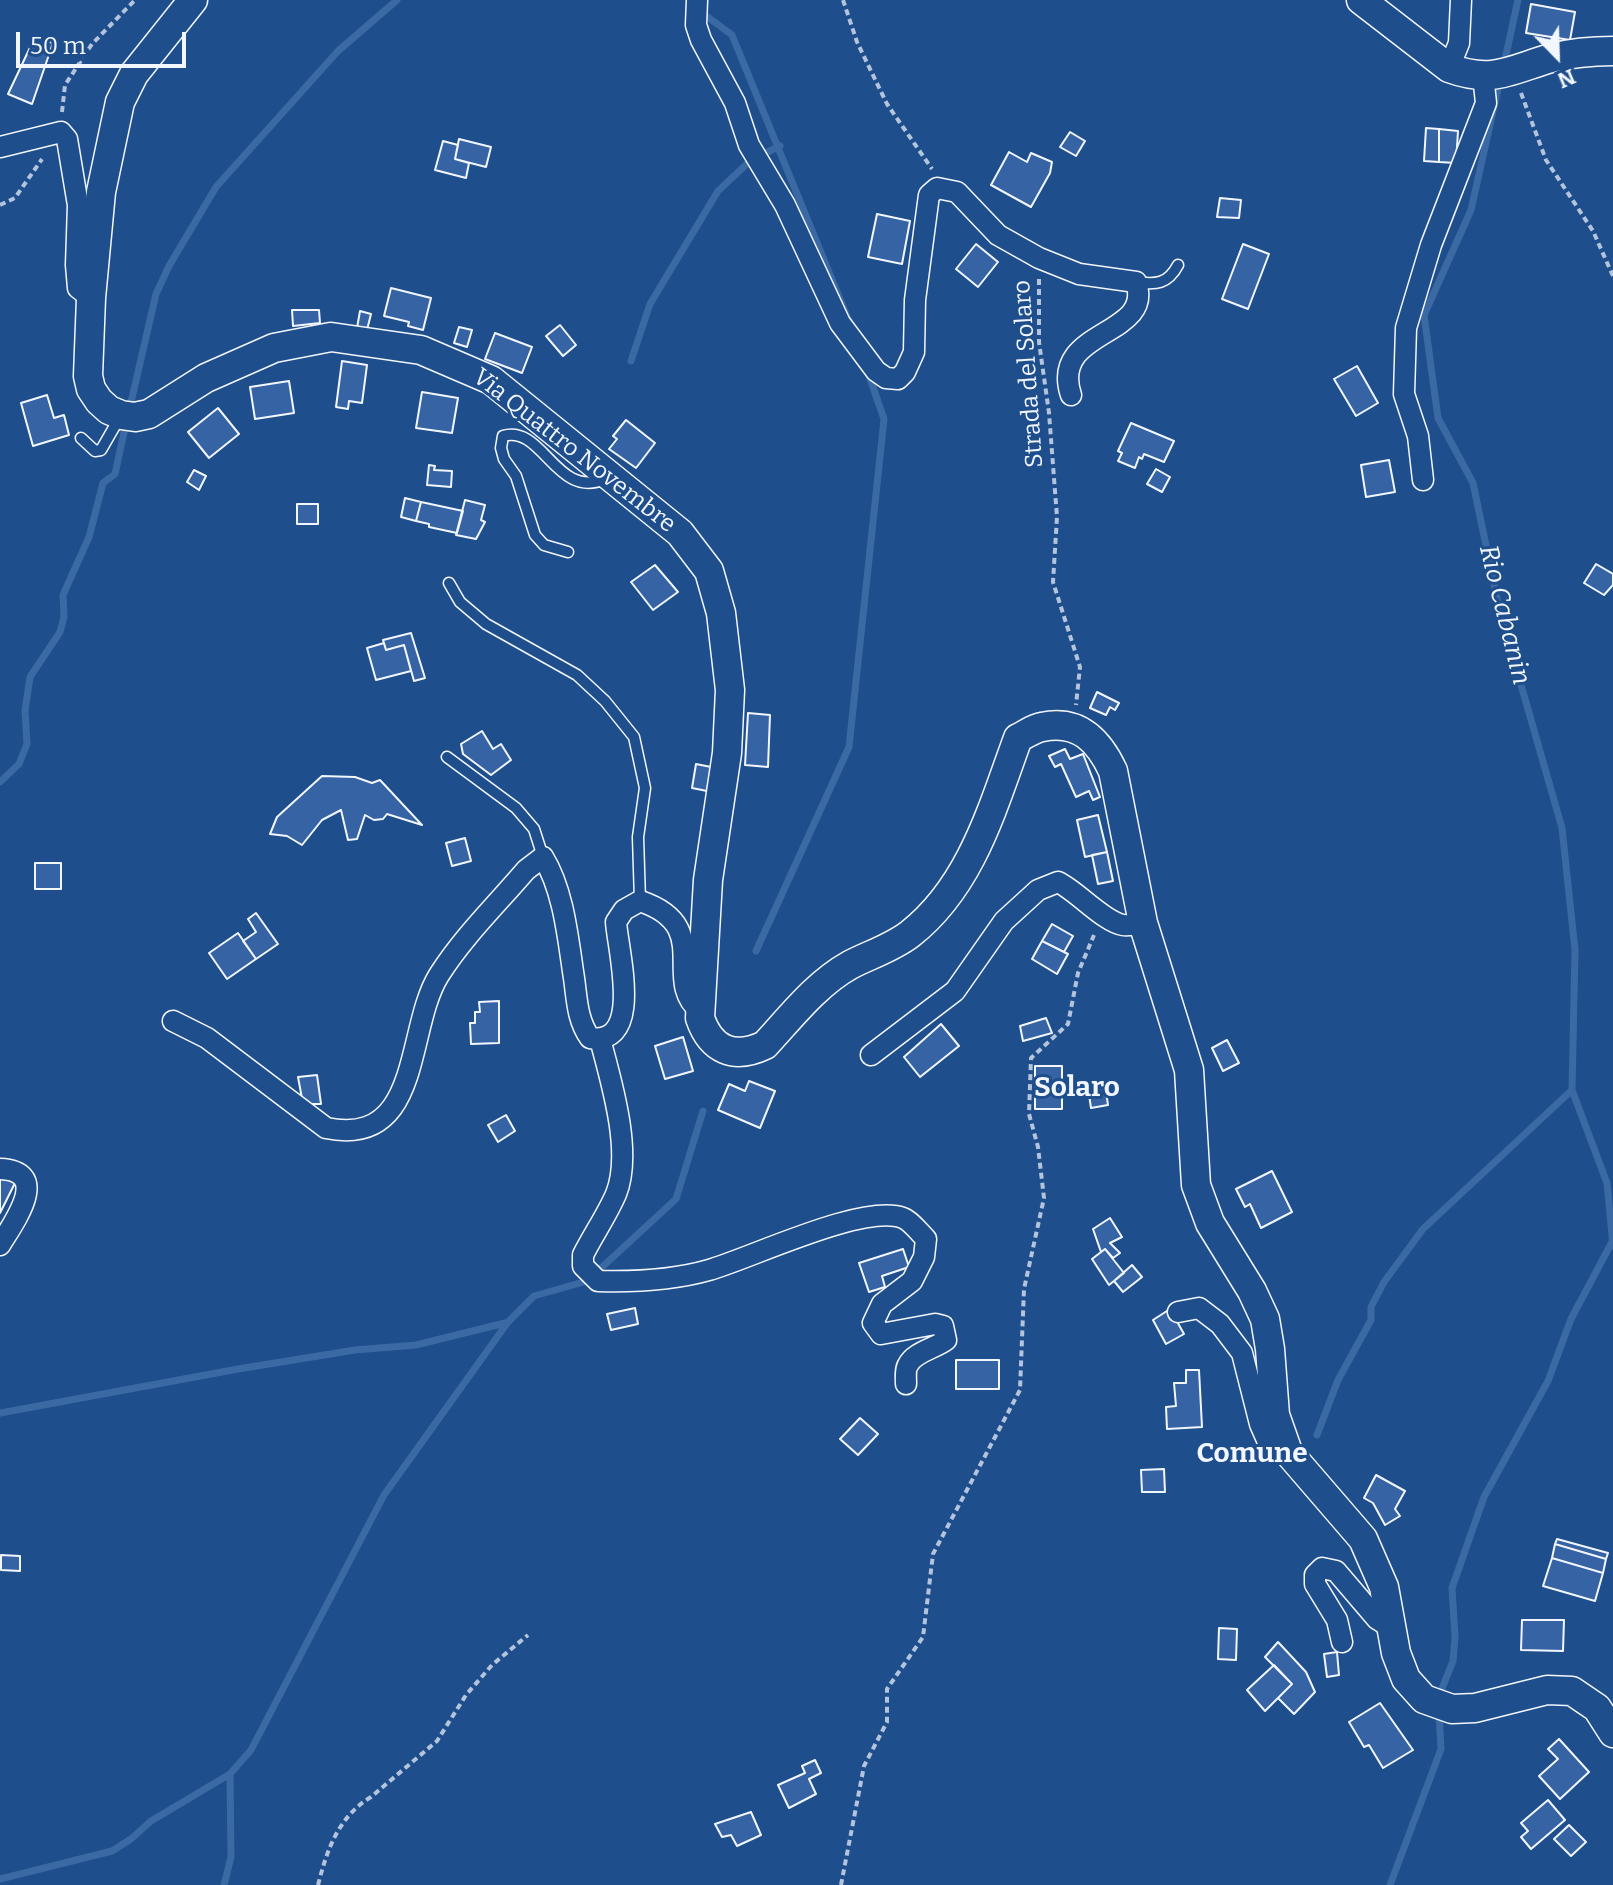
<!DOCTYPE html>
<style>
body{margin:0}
#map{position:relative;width:1613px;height:1885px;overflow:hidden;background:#1f4e8c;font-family:Bitter,serif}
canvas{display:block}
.north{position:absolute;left:1517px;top:16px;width:80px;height:80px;-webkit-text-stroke:6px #1f4e8c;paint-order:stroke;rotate:157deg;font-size:22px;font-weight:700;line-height:32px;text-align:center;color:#f2f6ff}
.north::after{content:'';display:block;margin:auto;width:28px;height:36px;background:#f2f6ff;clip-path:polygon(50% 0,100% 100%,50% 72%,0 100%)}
.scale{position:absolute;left:16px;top:32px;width:170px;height:36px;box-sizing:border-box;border:4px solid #f2f6ff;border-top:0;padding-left:10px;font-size:24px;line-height:28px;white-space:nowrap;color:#f2f6ff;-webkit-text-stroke:6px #1f4e8c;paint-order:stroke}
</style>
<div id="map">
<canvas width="1613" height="1885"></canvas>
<div class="north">N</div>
<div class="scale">50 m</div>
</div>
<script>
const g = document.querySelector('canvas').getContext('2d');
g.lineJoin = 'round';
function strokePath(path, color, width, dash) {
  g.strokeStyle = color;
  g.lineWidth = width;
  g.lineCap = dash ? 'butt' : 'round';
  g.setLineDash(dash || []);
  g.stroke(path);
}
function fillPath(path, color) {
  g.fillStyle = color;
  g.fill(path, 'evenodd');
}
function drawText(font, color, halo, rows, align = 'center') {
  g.font = font + ' Bitter,serif';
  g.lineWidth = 6;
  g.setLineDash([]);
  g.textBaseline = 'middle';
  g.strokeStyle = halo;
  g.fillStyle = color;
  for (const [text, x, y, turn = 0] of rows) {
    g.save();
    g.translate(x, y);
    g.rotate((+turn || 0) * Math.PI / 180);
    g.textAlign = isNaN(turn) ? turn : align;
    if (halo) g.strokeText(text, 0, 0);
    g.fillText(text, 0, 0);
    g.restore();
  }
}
const stream = new Path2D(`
 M705 15 732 35 849 321
 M1504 64 1518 0
 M1500 80 1471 210 1424 315 1438 418 1473 483 1499 608 1562 828 1575 950 1572 1090 1607 1183 1613 1246
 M631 361 650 304 718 191 751 160 780 146
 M129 411 156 294 169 266 216 187 338 51 397 0
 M0 782 19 764 27 744 25 711 30 677 60 632 64 617 63 595 89 537 103 483 115 474 126 423
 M756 951 849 747 884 419 867 370
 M0 1413 238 1369 355 1350 416 1345 505 1323
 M1317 1435 1338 1380 1371 1320V1307L1384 1282 1423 1229 1572 1090
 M1439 1696 1453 1661 1455 1637 1452 1588 1484 1497 1548 1381 1571 1319 1612 1242
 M0 1879 112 1851 131 1839 151 1821 230 1774
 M224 1885 231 1857 230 1774 251 1750 384 1495 508 1322 534 1296 587 1281 676 1199 703 1111
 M1390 1885 1441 1749 1439 1713`);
const building = new Path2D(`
 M1531 4 1575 12 1570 40 1526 33Z
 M35 37 53 43 32 104 8 94Z
 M1426 128 1439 129V162L1424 161Z
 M1439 129 1458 131 1456 163 1439 162Z
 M1070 132 1085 141 1076 156 1060 147Z
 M459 139 491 147 486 167 455 159Z
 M443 141 458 145 455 159 469 163 466 178 435 170Z
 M1009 152 1027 162 1031 153 1052 162 1050 173 1031 207 991 185Z
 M1220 198 1241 200 1239 218 1217 217Z
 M877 214 910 221 902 264 868 257Z
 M976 244 998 262 978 287 956 269Z
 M1243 244 1269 254 1248 309 1222 299Z
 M391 288 431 298 423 330 408 326 409 322 384 316Z
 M292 310H319L320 323 293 326Z
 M360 311 371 314 367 330 357 328Z
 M560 325 576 345 563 356 546 336Z
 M459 327 472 330 467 347 454 343Z
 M495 333 532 347 522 373 485 359Z
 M342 361 367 365 362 403 349 401 348 409 336 407Z
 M1357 366 1378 403 1356 416 1334 379Z
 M289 381 294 413 255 419 250 387Z
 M422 392 458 398 452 433 416 428Z
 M47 395 54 418 64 415 69 435 33 446 21 403Z
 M218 408 239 434 209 458 188 432Z
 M626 420 655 443 636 468 609 449 617 439 613 436Z
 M1131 423 1174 441 1164 462 1144 454 1142 459 1139 457 1135 468 1118 461 1122 453 1118 451Z
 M1389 460 1395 492 1366 497 1361 465Z
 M429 465 435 466 434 470 452 471 451 487 427 485Z
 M1156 469 1170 477 1162 492 1147 484Z
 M194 470 206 476 199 490 187 482Z
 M405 498 421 502 416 521 401 517Z
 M465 500 485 505 481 520 485 522 476 539 456 535Z
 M421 502 463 511 457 533 429 527V524L416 521Z
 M297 504H318V524H297Z
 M1596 564 1613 574V585L1604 595 1584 583Z
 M655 565 678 592 653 610 631 582Z
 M411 633 425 678 414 681 404 645 386 650 383 640Z
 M384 643 386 650 404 645 411 671 376 680 367 648Z
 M1097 692 1119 703 1115 710 1110 707 1106 715 1090 708Z
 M748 713 770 715 768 767 745 765Z
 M482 731 493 749 501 744 511 760 491 775 463 754 461 744Z
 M1065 749 1070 759 1083 754 1100 797 1093 800 1089 791 1076 797 1061 764 1055 767 1049 756Z
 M696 764 711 767 707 791 692 788Z
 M322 776 355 777 372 783 380 780 422 825 387 814 383 819 374 820 365 815 357 839 348 840 341 810 322 820 302 845 287 836 270 834 277 817Z
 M1098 815 1107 852 1085 857 1077 820Z
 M465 838 471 861 452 866 446 843Z
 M1107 852 1113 881 1098 884 1092 855Z
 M35 863H61V889H35Z
 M256 913 278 944 256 959 243 941 256 932 248 919Z
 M1052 924 1073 936 1064 952 1042 941Z
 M238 933 256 959 227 979 209 953Z
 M1042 941 1068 954 1057 974 1032 959Z
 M499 1001V1043L471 1044 470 1023H475V1012H480L479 1002Z
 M1046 1018 1052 1033 1023 1041 1020 1026Z
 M941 1024 959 1046 920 1077 904 1057Z
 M683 1037 693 1071 665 1079 655 1046Z
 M1227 1040 1239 1063 1223 1071 1212 1048Z
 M1035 1066H1062V1089H1035Z
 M317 1075 321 1104H303L298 1077Z
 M749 1081 775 1091 760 1128 718 1110 729 1084 745 1091Z
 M1105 1085 1108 1105 1091 1108 1088 1088Z
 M1035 1089H1062V1109H1035Z
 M506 1115 515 1131 498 1142 488 1125Z
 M1272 1171 1292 1212 1261 1228 1250 1204 1245 1207 1236 1189Z
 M0 1176 15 1183 0 1213Z
 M1110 1218 1122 1237 1110 1243 1120 1253 1113 1258 1105 1249 1101 1252 1093 1229Z
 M903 1249 909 1267 882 1276 885 1287 869 1292 859 1263Z
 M1105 1249 1124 1273 1109 1285 1092 1259Z
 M1132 1265 1142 1277 1123 1292 1114 1281Z
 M635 1308 638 1324 611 1330 607 1314Z
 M1170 1309 1184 1334 1166 1344 1153 1320Z
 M956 1360H999V1389H956Z
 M1186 1370H1199L1202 1427 1167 1429 1166 1407 1176 1406 1174 1383H1186Z
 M860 1418 878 1434 858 1455 840 1439Z
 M1164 1469 1165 1492H1142L1141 1470Z
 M1376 1475 1405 1491 1395 1509 1400 1516 1385 1525 1373 1503 1364 1498Z
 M1557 1539 1608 1553 1606 1559 1555 1544Z
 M1555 1544 1606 1559 1603 1573 1552 1558Z
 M1 1555 20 1556V1571L1 1570Z
 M1552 1558 1603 1573 1595 1601 1543 1586Z
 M1522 1620H1564L1563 1651 1521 1650Z
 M1219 1628 1237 1629 1236 1660 1218 1659Z
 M1278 1642 1306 1672 1315 1692 1294 1714 1278 1698 1292 1684 1265 1657Z
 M1337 1652 1339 1675 1327 1677 1324 1654Z
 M1274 1665 1292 1684 1265 1711 1247 1690Z
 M1380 1703 1413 1750 1383 1768 1369 1745 1364 1747 1349 1722Z
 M1559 1739 1589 1772 1560 1799 1539 1776 1558 1759 1548 1749Z
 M815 1760 821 1773 809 1779 816 1794 789 1808 778 1785 805 1773 802 1766Z
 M1548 1800 1565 1820 1531 1849 1521 1837 1528 1831 1521 1823Z
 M751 1812 761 1835 737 1846 731 1835 722 1837 715 1824Z
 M1569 1825 1586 1842 1571 1856 1554 1839Z`);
const path = new Path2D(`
 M843 0 857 42 887 104 932 169
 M1521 93 1546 160 1593 231 1613 276
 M62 112 65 85 92 44 135 0
 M0 205 15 198 42 159
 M1039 279V342L1049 413 1057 517 1053 582 1080 667 1076 705
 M318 1885C327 1850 338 1817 371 1797L437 1741 466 1695 492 1665 528 1635
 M841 1885 864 1766 887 1722V1689L923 1637 933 1554 1020 1390 1024 1289 1044 1198 1038 1147 1029 1114 1031 1058 1068 1024 1078 973 1094 935`);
const lane = new Path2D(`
 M1136 282C1156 285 1168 284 1178 265
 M81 438 95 451 101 450 120 417
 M568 552 544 545 535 535 516 476 504 459 501 448 503 436C543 424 556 500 605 479
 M449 583 460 602 486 624 577 675 605 701 634 737 645 788 638 837 640 901
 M447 757 516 808 534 829 543 857`);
const street = new Path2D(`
 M697 0 696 25 701 40 735 103 749 145 785 205 840 323 876 371 886 378 898 379 905 372 914 352 915 300 929 195 937 188 957 192 998 235 1039 258 1079 274 1136 282C1155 338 1049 328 1071 395
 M1449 68 1459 43 1461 0
 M0 147 61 132 67 139 78 205 76 265 78 288 91 298
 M1423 480 1418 436 1404 394 1406 328 1431 245 1486 103 1483 75
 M173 1021 207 1038 326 1128C423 1148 405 1029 439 975 463 937 497 904 526 870L543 857C564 891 568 939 574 978 577 999 577 1020 590 1038 644 1046 618 951 616 922L624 910 640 901C715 926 661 980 700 1011
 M600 1039C611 1081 633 1152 616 1194 607 1215 593 1235 583 1255V1266L598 1281C634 1282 674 1280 709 1270 751 1258 864 1203 903 1218 911 1221 919 1232 926 1239L924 1257 912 1281 882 1304 873 1323 881 1334 935 1324 943 1326 946 1340C936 1348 914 1352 908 1365 905 1369 906 1379 906 1384
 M871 1055 955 991 1004 921 1038 890 1058 882C1077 891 1104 922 1123 925 1129 926 1138 924 1143 923
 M0 1169C52 1171 14 1222 0 1245
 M1178 1312 1199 1308 1220 1324 1242 1353 1260 1424 1271 1449 1288 1452
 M1342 1642 1337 1620 1315 1584V1575L1322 1568 1336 1571 1377 1619 1393 1629`);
const secondary = new Path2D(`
 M193 0 134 74 120 102 101 192 91 298 88 376 91 389 99 401 109 410 121 415 135 417 149 414 206 378 274 348 331 337 421 350 491 380 680 533 709 571 721 613 730 690 727 753 708 880 700 1018C711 1050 734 1060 765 1045 791 1017 816 984 850 965 869 955 892 948 910 934 971 886 992 809 1018 738 1025 735 1034 728 1042 727 1079 719 1099 741 1113 771L1143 923 1189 1070 1196 1185 1210 1223 1252 1291 1265 1319 1270 1349 1275 1415 1288 1452 1363 1539 1384 1587 1396 1653 1406 1679 1424 1699 1452 1709 1475 1708 1547 1690 1572 1691 1597 1708 1613 1733
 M1361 0 1449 68C1493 84 1510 70 1551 58 1571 53 1593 51 1613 51`);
const streetNames = [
 ["Strada del Solaro",1029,374,-94],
 ["Via Quattro Novembre",574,451,38]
];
const waterNames = [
 ["Rio Cabanin",1504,615,76]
];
const quarterNames = [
 ["Solaro",1077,1088],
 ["Comune",1252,1454]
];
strokePath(stream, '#3b69a3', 7);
fillPath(building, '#3563a3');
strokePath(building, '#f2f6ff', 2);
strokePath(lane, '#f2f6ff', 13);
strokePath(street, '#f2f6ff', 23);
strokePath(secondary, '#f2f6ff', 31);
strokePath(path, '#b3c4dc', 4, [6, 4]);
strokePath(lane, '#1f4e8c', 10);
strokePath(street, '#1f4e8c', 20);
strokePath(secondary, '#1f4e8c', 28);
drawText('24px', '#f2f6ff', '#1f4e8c', streetNames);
drawText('italic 26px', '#f2f6ff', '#1f4e8c', waterNames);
drawText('bold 28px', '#f2f6ff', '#1f4e8c', quarterNames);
</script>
